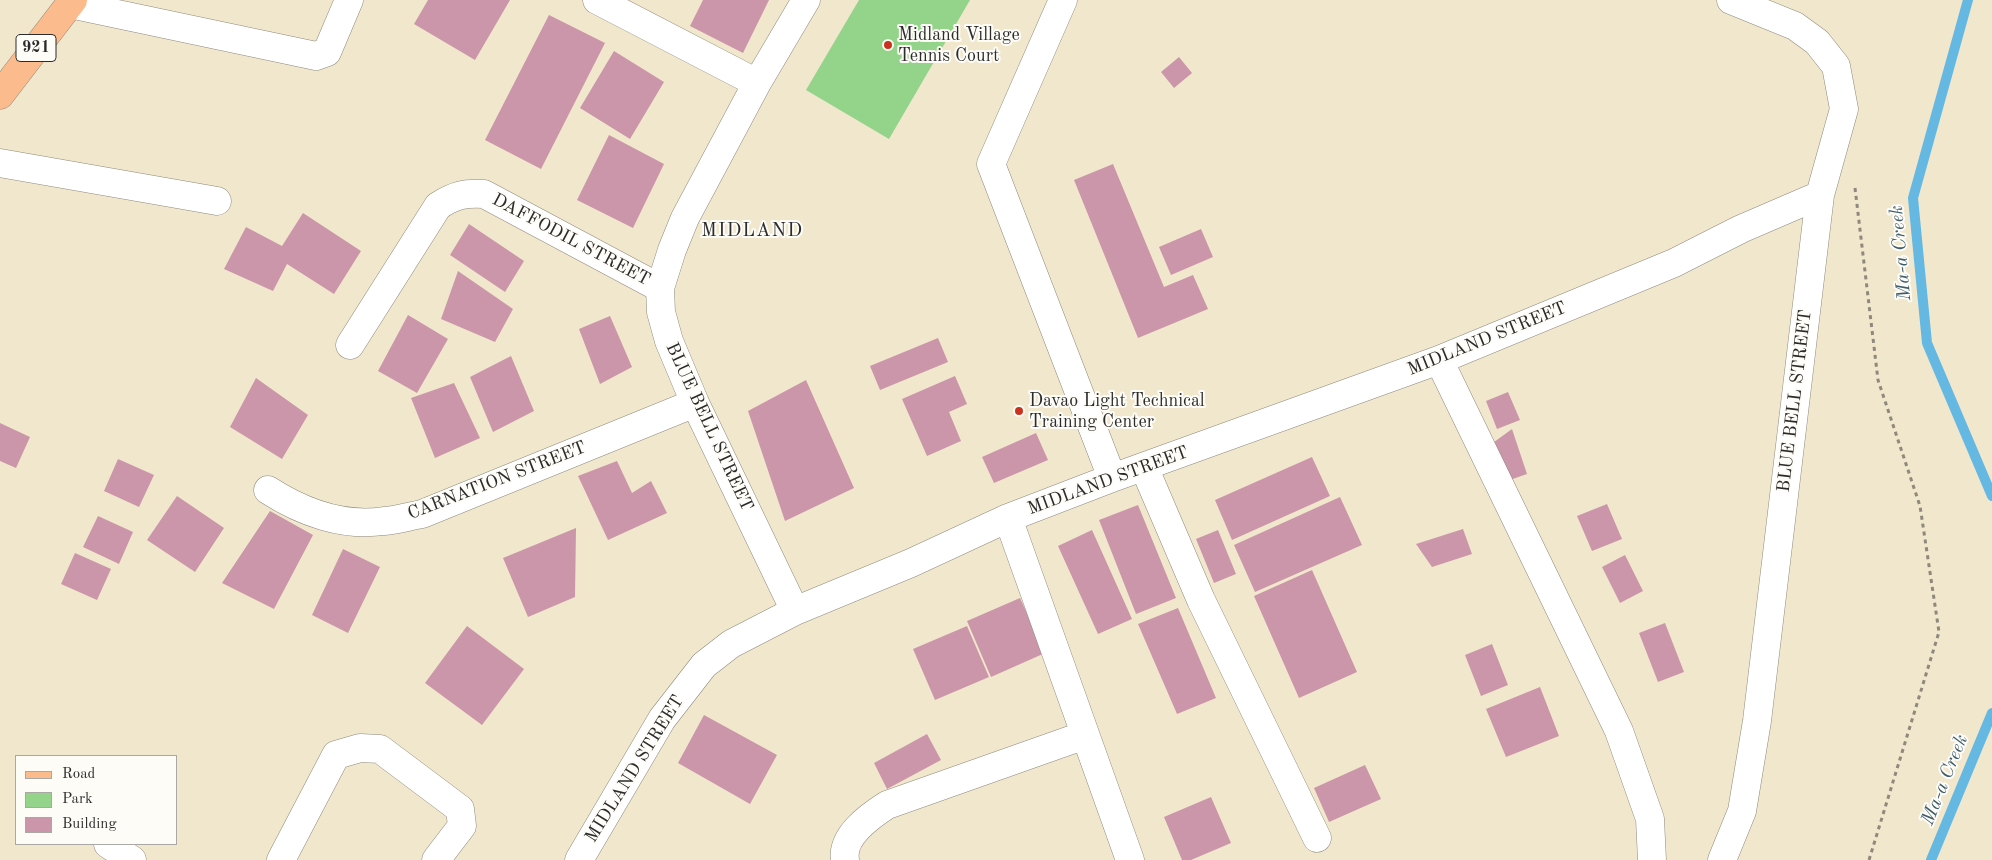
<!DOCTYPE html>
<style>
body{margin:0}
#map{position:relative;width:1992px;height:860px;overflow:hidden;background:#f1e7cd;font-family:"Old Standard TT",serif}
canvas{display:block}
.legend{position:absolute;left:15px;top:755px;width:162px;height:90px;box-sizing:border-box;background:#fdfcf7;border:1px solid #a9a8a5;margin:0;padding:6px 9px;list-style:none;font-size:15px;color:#2b2b2b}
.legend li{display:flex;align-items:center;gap:10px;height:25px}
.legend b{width:25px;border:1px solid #a9a8a5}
</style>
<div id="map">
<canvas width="1992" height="860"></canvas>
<ul class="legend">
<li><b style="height:6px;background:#fbbb8c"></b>Road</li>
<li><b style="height:14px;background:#93d38a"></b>Park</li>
<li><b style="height:14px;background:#cb96a9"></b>Building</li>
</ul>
</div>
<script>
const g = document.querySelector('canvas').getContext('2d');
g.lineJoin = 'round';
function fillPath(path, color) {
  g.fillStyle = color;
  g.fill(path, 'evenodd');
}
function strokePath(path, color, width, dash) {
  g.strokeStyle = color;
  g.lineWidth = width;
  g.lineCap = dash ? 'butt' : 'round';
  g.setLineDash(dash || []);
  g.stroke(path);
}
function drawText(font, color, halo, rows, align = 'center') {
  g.font = font + ' "Old Standard TT",serif';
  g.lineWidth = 4;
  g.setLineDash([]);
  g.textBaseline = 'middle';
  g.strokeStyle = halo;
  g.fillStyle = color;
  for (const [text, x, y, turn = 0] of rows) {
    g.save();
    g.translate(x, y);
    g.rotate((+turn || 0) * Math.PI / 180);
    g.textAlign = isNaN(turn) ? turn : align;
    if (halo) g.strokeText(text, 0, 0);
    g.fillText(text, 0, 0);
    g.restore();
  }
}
const green = new Path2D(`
 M859 0H970L889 139 806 90Z`);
const stream = new Path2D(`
 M1968 0 1913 198 1927 343 1992 496
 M1931 860 1992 713`);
const building = new Path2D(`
 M428 0H510L475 60 414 24Z
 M703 0H769L743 53 690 26Z
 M549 15 605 43 541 169 485 140Z
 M614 51 664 82 630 139 580 108Z
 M1179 57 1192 73 1174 88 1161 72Z
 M609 135 664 164 633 228 577 200Z
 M1113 164 1164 287 1193 275 1208 309 1138 338 1074 180Z
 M303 213 361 251 334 294 287 264 273 291 224 269 246 227 282 246Z
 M469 224 524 261 505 292 450 255Z
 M1201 229 1213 257 1171 275 1159 247Z
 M458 271 513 309 495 342 441 319Z
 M408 315 448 339 417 393 378 371Z
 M610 316 632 367 600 384 579 329Z
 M938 338 948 362 880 390 870 366Z
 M511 356 534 411 493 432 470 377Z
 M955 376 967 404 949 412 961 441 927 456 902 399Z
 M256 378 308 415 282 459 230 427Z
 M806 380 854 488 785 521 748 411Z
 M454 383 480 438 435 458 411 398Z
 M1508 392 1520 420 1497 429 1486 401Z
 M0 423 30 437 16 468 0 461Z
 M1512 429 1527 474 1504 482 1490 445Z
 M1036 433 1048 460 994 483 982 457Z
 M1312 457 1330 496 1232 540 1215 500Z
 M118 459 154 475 139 507 104 491Z
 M617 461 632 493 651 481 667 513 608 540 578 476Z
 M177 496 224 528 195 572 147 540Z
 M1340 497 1362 545 1255 592 1234 545Z
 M1607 504 1622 539 1592 551 1577 516Z
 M1138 505 1176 598 1136 614 1099 520Z
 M270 511 313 535 274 609 222 583Z
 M98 516 133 532 119 564 83 547Z
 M576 528 575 597 528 617 503 558Z
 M1463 529 1472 554 1432 567 1416 544Z
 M1092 530 1132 619 1098 634 1058 546Z
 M1218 530 1236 574 1214 583 1196 539Z
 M343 549 380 567 348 633 312 615Z
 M75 553 111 569 97 600 61 584Z
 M1625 555 1643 591 1620 603 1602 567Z
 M1312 570 1357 672 1299 698 1254 596Z
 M1020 598 1045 653 991 677 967 621Z
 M1178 608 1216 698 1177 714 1138 624Z
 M1665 623 1684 672 1658 682 1639 633Z
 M467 626 524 669 482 725 425 683Z
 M967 626 989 677 935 700 913 649Z
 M1492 644 1508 685 1481 696 1465 655Z
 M1540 687 1559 736 1506 757 1486 709Z
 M704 715 777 755 750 804 678 763Z
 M927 734 941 760 887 789 874 763Z
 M1365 765 1381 799 1329 822 1314 788Z
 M1211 797 1231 843 1191 860H1182L1164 817Z`);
const path = new Path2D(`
 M1855 188 1878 380 1920 506 1939 632 1869 860`);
const minor = new Path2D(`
 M597 0 757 83
 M1063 0 991 164 1112 478
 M70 4 316 56 327 52 349 0
 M0 163 217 201
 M350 345 438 206C455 195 464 193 484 194L660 288
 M1439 360 1619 731 1650 819 1652 860
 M1144 467 1201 600 1317 838
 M268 490C302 512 343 527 384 521 397 520 410 516 422 514L695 403
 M1008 518 1130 860
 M795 611 695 403 669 341 661 312 660 288 672 250 685 218 757 83 806 0
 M108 844 132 860
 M281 860 336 755 360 748 380 749 460 809 462 826 436 860
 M579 860 662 719 704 665 731 644 795 611 911 563 1008 518 1112 478 1439 360 1674 263 1741 229 1820 195
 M845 860C841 836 870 816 887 805L1085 735
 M1722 860 1742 811 1757 721 1820 195 1844 109 1836 66 1817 42 1795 26 1731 0`);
const major = new Path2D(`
 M0 95 73 0`);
const markers = [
 [888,45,5,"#c8321e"],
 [1019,411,5,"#c8321e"]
];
const shields = [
 [36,48,40]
];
const shieldNames = [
 ["921",36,48]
];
const poiNames = [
 ["Midland Village",898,35],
 ["Tennis Court",898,56],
 ["Davao Light Technical",1029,401],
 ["Training Center",1029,422]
];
const streetNames = [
 ["DAFFODIL STREET",571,240,28],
 ["MIDLAND STREET",1487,339,-22],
 ["BLUE BELL STREET",1795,401,-83],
 ["BLUE BELL STREET",709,427,65],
 ["CARNATION STREET",497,481,-21],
 ["MIDLAND STREET",1108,481,-20],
 ["MIDLAND STREET",635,769,-58]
];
const neighbourhoodNames = [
 ["MIDLAND",752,231]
];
const waterNames = [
 ["Ma-a Creek",1901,253,-95],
 ["Ma-a Creek",1945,780,-68]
];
fillPath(green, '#93d38a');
strokePath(stream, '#65b8e1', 10);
fillPath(building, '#cb96a9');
strokePath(minor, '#8e897c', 29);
strokePath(major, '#8e897c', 29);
strokePath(path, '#8e897c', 3, [4, 4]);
strokePath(minor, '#fff', 28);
strokePath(major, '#fbbb8c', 28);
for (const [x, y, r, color] of markers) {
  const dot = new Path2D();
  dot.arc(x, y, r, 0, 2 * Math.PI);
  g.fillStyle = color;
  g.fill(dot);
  strokePath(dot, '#fdfcf7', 2);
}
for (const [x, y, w] of shields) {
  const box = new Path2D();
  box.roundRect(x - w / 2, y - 13.5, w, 27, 4);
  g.fillStyle = '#fdfcf7';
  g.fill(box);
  strokePath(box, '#2b2b2b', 1);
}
drawText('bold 16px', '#2b2b2b', null, shieldNames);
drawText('18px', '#2b2b2b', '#fdfcf7', poiNames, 'left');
drawText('18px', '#2b2b2b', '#fdfcf7', streetNames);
g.letterSpacing = '1px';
drawText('19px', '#2b2b2b', '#fdfcf7', neighbourhoodNames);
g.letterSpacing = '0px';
drawText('italic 19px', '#3f5c6b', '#fdfcf7', waterNames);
</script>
